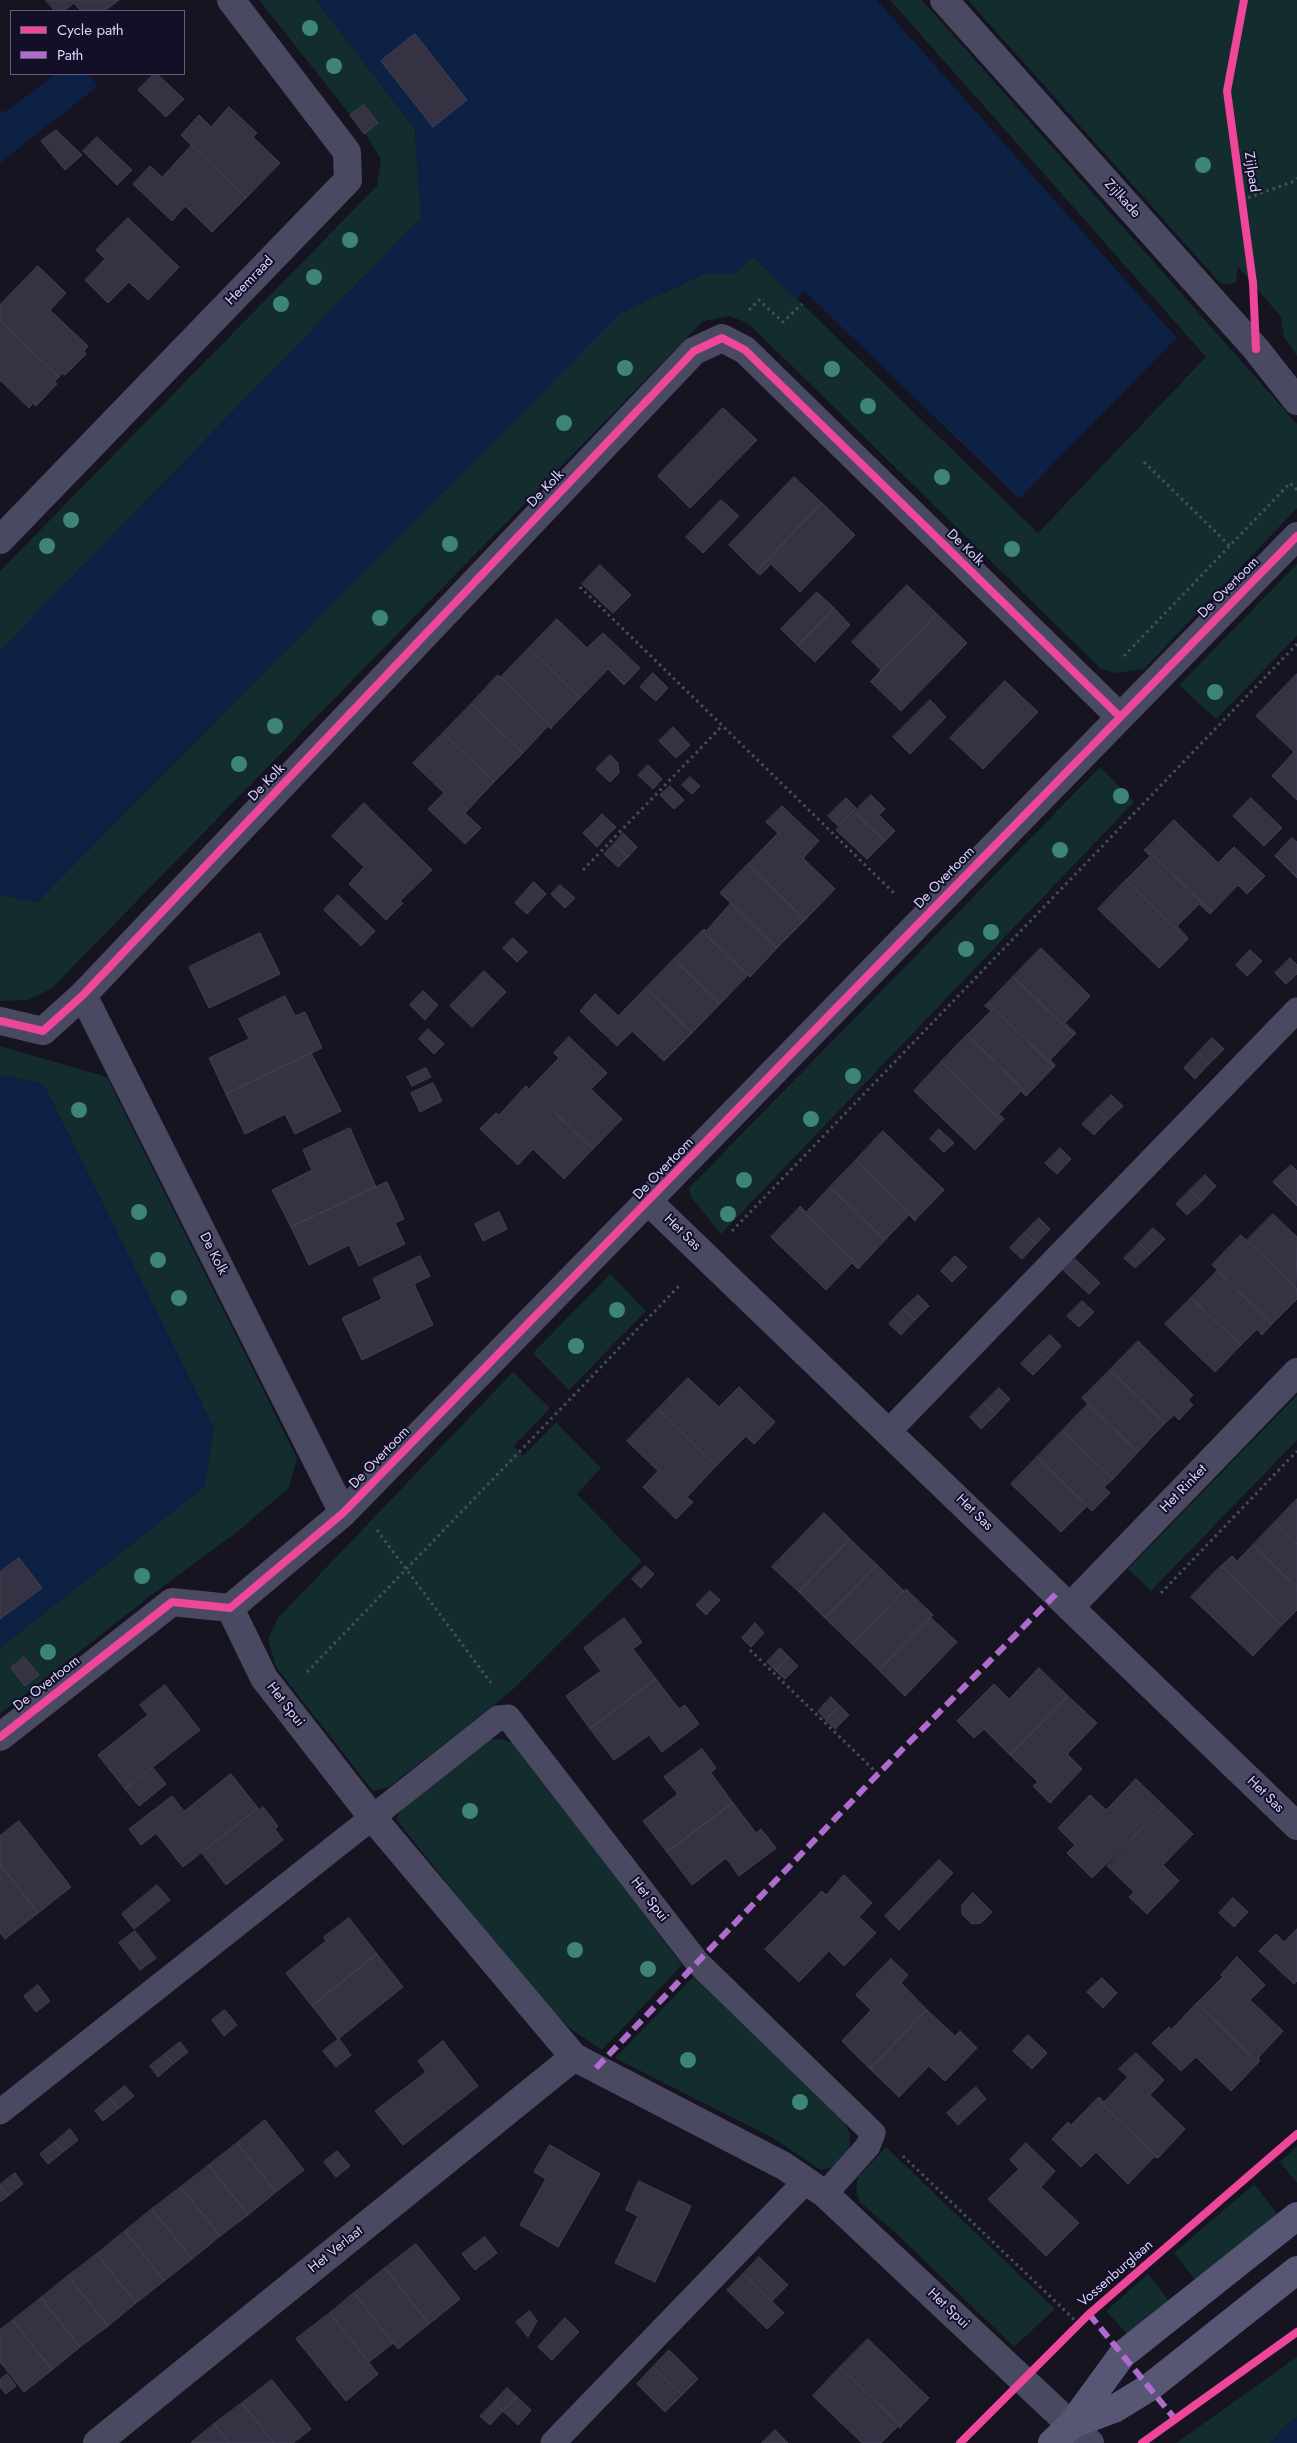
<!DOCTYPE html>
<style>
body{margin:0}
#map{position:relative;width:1297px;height:2443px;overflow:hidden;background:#161421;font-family:Jost,sans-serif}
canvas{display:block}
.legend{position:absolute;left:10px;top:10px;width:175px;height:65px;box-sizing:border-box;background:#130f26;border:1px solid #625e7d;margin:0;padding:6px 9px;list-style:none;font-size:15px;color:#d9d4ff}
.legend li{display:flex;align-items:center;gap:10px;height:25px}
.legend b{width:25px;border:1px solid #625e7d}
</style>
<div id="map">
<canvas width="1297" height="2443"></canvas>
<ul class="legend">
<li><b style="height:6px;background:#ed469a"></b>Cycle path</li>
<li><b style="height:6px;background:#b06ccc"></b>Path</li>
</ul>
</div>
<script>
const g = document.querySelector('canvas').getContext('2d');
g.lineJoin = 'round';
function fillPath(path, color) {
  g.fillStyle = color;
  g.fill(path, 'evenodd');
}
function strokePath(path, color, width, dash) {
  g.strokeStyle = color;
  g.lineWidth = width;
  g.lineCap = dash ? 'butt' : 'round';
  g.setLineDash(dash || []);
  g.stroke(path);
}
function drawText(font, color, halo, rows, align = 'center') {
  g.font = font + ' Jost,sans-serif';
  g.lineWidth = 4;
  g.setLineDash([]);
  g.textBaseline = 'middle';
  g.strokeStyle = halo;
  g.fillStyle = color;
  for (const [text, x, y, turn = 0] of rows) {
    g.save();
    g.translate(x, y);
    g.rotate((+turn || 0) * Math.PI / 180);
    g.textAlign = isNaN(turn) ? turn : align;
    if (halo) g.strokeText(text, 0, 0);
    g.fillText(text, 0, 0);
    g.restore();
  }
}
const green = new Path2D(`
 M259 0H316L415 129 421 218 0 651V571L377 186 381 159 366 135Z
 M890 0H922L1297 424V508L1144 669 1116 673 1101 669 748 323 729 316 703 321 51 989 28 1000 0 1001V895L37 902 620 313 704 274H735L753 256 1038 533 1206 357Z
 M968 0H1297V356L1284 337 1281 317 1238 267 1236 282 1228 285 1220 283Z
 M1297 564V636L1216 719 1179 685Z
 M1100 767 1134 802 721 1234 691 1197 689 1188Z
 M0 1046 107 1077 297 1458 289 1488 237 1532 150 1596 0 1714V1648L204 1487 214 1428 43 1084 0 1075Z
 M610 1274 646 1311 569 1390 533 1353Z
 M513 1372 550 1408 514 1446 523 1456 556 1422 601 1468 577 1494 642 1561 509 1693 389 1787 373 1791 276 1667 268 1639 278 1618Z
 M1297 1395V1440L1151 1591 1128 1569Z
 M501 1739 516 1744 682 1965 602 2050 571 2029 545 2006 396 1819 406 1802 486 1740Z
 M695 1975 843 2120 850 2134 849 2149 837 2166 821 2170 773 2138 615 2058Z
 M1297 2146V2183L1280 2162Z
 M886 2147 1055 2309 1014 2347 898 2235 860 2202 856 2191 858 2177Z
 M1254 2184 1279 2216 1197 2282 1174 2253Z
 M1148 2274 1170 2302 1130 2337 1106 2311Z
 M1297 2357V2417L1286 2425 1271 2443H1176Z`);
const water = new Path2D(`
 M316 0H877L1177 338 1019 499 804 291 797 300 754 256 735 274H704L621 313 37 902 0 895V651L421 218 415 129Z
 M56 74H89L98 86 0 163V111L5 112Z
 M0 1075 43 1084 214 1428 204 1487 0 1648Z
 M1297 2417V2443H1271L1286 2425Z`);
const pier = new Path2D(`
 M877 0H880L1179 337 1020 501 804 295 799 301 797 300 804 291 1019 499 1177 338Z`);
const building = new Path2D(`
 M46 0H119L105 11H81L74 3 64 11H55Z
 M415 34 467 100 433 127 381 61Z
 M154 74H157L184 99 166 117 138 90Z
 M364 105 378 123 364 134 350 115Z
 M229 107 257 133 253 137 280 163 246 198 181 135 199 115 211 127Z
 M56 130 82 155 65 170 41 141Z
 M97 137 132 170 117 185 83 151Z
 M192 145 246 198 212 232 185 206 172 221 133 184 150 166 162 177Z
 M128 218 179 267 148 300 129 282 108 303 85 280 105 259 96 250Z
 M38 266 66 293 50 310 88 346 84 351 86 354 65 375 62 373 59 377 0 321V305Z
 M0 321 59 377 54 382 57 384 36 406 33 403 29 408 0 380Z
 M723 408 757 440 690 508 658 476Z
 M794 477 822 503 756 572 729 545Z
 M721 500 739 516 703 553 686 537Z
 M822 503 855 535 800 592 771 564 760 575 756 572Z
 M600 565 631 595 613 613 582 584Z
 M907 585 937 614 871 682 881 670 852 642Z
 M817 592 834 608 798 646 781 629Z
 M834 608 850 625 815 662 798 646Z
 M937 614 967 643 901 711 871 682Z
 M557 619 587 648 603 633 640 668 624 685 608 669 580 698 529 648Z
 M529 648 580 698 552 727 501 677Z
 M653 673 668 688 656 701 640 687Z
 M1297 674V800L1272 776 1294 752 1256 716Z
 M498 675 552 727 551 729 548 726 523 753 471 704Z
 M1005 681 1038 712 983 769 950 738Z
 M930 700 946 717 910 754 893 737Z
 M471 704 523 753 494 782 443 733Z
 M673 727 690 745 676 758 659 741Z
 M443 733 494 782 465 813 481 828 465 844 428 809 444 793 413 763Z
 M610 755 618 763 619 773 610 782 596 769Z
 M648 765 662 779 653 789 638 775Z
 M690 777 700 786 692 794 682 785Z
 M670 786 684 800 674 809 660 795Z
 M871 795 885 809 879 815 895 831 885 841 854 812Z
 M846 798 856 808 838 826 828 816Z
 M1251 798 1282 828 1264 846 1233 816Z
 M364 803 432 870 400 901 403 903 386 920 349 884 364 867 332 836Z
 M782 806 819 841 803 858 835 889 805 920 748 864 778 833 766 822Z
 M854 812 885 841 867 859 836 830Z
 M602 814 616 827 606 837 593 824Z
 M1174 820 1218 863 1234 847 1265 876 1247 894 1238 885 1212 912 1146 849Z
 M593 824 606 837 597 847 583 833Z
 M623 833 637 847 628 857 614 844Z
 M1292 838 1297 842V878L1275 856Z
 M614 844 628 857 618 867 604 854Z
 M1146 849 1212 912 1210 914 1199 904 1177 926 1188 938 1187 940 1126 880 1150 856 1144 850Z
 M748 864 805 920 777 948 720 893Z
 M1126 880 1187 940 1159 968 1098 909Z
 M534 882 546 894 527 914 515 903Z
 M560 885 575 898 565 908 551 894Z
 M338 895 375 931 361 946 324 910Z
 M731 903 777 948 750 977 702 931 704 929 706 931Z
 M702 931 748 975 720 1004 674 959Z
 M260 933 280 974 209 1008 189 967Z
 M513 938 527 952 517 962 503 948Z
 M1041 948 1090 996 1065 1023 1076 1033 1074 1035 1013 977Z
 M1250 950 1262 961 1247 976 1236 965Z
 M1290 958 1297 965V974L1286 984 1275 973Z
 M674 959 720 1004 692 1033 646 988Z
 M484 971 506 992 472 1027 450 1006Z
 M1013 977 1074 1035 1050 1060 1055 1065 1054 1067 988 1003Z
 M646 988 692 1033 664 1061 632 1031 617 1046 580 1011 595 994 618 1016Z
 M423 991 438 1005 425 1020 410 1005Z
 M285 996 295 1016 305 1012 322 1048 226 1094 209 1058 249 1039 239 1019Z
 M988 1003 1054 1067 1028 1094 967 1035 991 1011 985 1006Z
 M428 1029 444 1044 434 1054 419 1039Z
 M967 1035 1028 1094 1026 1096 1021 1091 999 1114 1004 1119 1002 1121 941 1062Z
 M569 1037 607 1073 591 1089 622 1119 593 1149 530 1088 559 1058 554 1053Z
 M1212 1038 1224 1049 1209 1064 1198 1053Z
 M311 1053 341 1111 295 1134 285 1114 245 1134 226 1094Z
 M1198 1053 1209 1064 1195 1079 1184 1068Z
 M941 1062 1002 1121 975 1150 914 1091Z
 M426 1068 431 1077 412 1086 407 1077Z
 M433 1083 442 1101 420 1112 411 1093Z
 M526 1086 593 1149 564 1179 533 1149 518 1165 480 1129 496 1113 499 1115Z
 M1111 1095 1123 1106 1108 1120 1097 1109Z
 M1097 1109 1108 1120 1094 1135 1082 1124Z
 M350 1128 376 1187 291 1227 272 1190 312 1170 303 1150Z
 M939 1129 954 1143 944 1152 930 1139Z
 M883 1131 944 1190 916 1219 856 1160Z
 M1060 1148 1071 1159 1057 1174 1045 1163Z
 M856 1160 916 1219 915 1221 909 1215 885 1240 830 1187Z
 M1291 1165 1297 1171V1206L1273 1182Z
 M1205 1175 1216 1186 1202 1201 1190 1190Z
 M387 1182 404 1219 395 1223 405 1244 359 1266 349 1245 309 1265 291 1227Z
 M830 1187 885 1240 860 1267 799 1208 800 1206 806 1212Z
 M1190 1190 1202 1201 1187 1215 1176 1204Z
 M799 1208 860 1267 858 1269 852 1263 826 1290 771 1237Z
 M499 1212 507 1229 483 1241 475 1224Z
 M1273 1214 1297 1237 1296 1288 1247 1240Z
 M1039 1218 1050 1229 1036 1244 1024 1233Z
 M1153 1228 1165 1239 1150 1254 1139 1243Z
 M1024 1233 1036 1244 1022 1259 1010 1248Z
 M1241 1235 1297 1289V1299L1272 1324 1212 1265Z
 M1139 1243 1150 1254 1135 1268 1124 1258Z
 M420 1256 430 1276 414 1284 433 1325 362 1360 342 1318 382 1299 373 1279Z
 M955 1256 967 1267 952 1282 941 1271Z
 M1075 1259 1100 1283 1089 1294 1063 1270Z
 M1217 1271 1272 1324 1262 1335 1257 1329 1241 1345 1191 1298Z
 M918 1295 929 1306 915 1320 903 1309Z
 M1191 1298 1241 1345 1215 1372 1165 1324Z
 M1082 1301 1094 1312 1079 1327 1067 1316Z
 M903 1309 915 1320 901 1335 889 1324Z
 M1050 1335 1061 1346 1047 1361 1035 1349Z
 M1138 1341 1193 1395 1188 1400 1193 1405 1179 1420 1174 1415 1165 1423 1110 1370Z
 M1035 1349 1047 1361 1033 1375 1021 1364Z
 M1110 1370 1165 1423 1138 1452 1082 1398Z
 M688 1378 719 1407 739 1387 775 1422 754 1444 746 1436 716 1466 658 1409Z
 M999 1388 1010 1399 996 1414 984 1403Z
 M984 1403 996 1414 981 1429 970 1417Z
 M1088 1404 1138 1452 1113 1479 1062 1431Z
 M658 1409 716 1466 687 1497 693 1502 676 1519 643 1487 658 1471 627 1441Z
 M1062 1431 1113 1479 1104 1487 1110 1493 1092 1511 1037 1457Z
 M1037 1457 1087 1506 1061 1532 1011 1484Z
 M1297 1499V1544L1275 1522Z
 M824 1513 850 1539 799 1592 772 1567Z
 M1275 1522 1297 1544V1588L1253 1545Z
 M850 1539 877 1565 825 1618 799 1592Z
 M1253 1545 1297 1588V1610L1282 1625 1221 1566 1232 1556 1237 1561Z
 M19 1558 42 1588 0 1619V1572Z
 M877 1565 904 1591 852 1644 825 1618Z
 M645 1566 654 1574 641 1588 632 1579Z
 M1221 1566 1282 1625 1253 1656 1191 1597Z
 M906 1589 933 1615 879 1670 852 1644Z
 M710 1591 720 1600 706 1615 696 1605Z
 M930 1617 957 1642 905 1696 879 1670Z
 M624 1618 642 1642 633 1649 656 1679 590 1729 566 1696 601 1671 584 1648Z
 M755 1623 764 1633 751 1647 742 1638Z
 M780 1648 789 1657 776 1671 767 1662Z
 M24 1657 39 1675 25 1686 11 1668Z
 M789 1657 798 1666 785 1679 776 1671Z
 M1039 1668 1068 1696 1010 1755 984 1729 974 1738 957 1721 994 1684 1009 1699Z
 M656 1679 679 1709 685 1705 699 1724 662 1752 649 1735 614 1760 590 1729Z
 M165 1685 200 1730 125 1789 98 1755 148 1715 140 1705Z
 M1068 1696 1097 1723 1067 1754 1082 1769 1050 1803 1033 1786 1038 1782 1010 1755Z
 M831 1697 840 1706 826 1720 818 1711Z
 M840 1706 849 1715 835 1729 826 1720Z
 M702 1749 716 1768 711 1773 733 1803 667 1852 643 1821 678 1794 664 1777Z
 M153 1768 166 1784 139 1806 125 1789Z
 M231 1774 258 1808 183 1867 156 1833 141 1845 129 1829 172 1796 184 1811Z
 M1136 1779 1164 1806 1092 1878 1067 1853 1075 1845 1058 1828 1090 1795 1106 1810Z
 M733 1803 756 1833 761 1829 776 1848 739 1876 726 1858 692 1885 667 1852Z
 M1164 1806 1193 1834 1163 1865 1179 1881 1147 1914 1129 1897 1134 1892 1107 1866Z
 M263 1807 278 1826 275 1829 283 1840 226 1885 202 1853 258 1808 259 1810Z
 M19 1821 71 1887 38 1913 0 1864V1836Z
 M939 1860 953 1873 899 1930 885 1916Z
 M0 1864 38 1913 5 1939 0 1933Z
 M844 1875 872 1903 859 1917 876 1933 844 1966 829 1951 799 1982 765 1949 822 1891 826 1895Z
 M157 1885 170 1900 134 1929 122 1914Z
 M973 1893 992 1912 981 1923 972 1924 962 1914V1905Z
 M1233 1898 1248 1912 1234 1927 1219 1913Z
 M349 1918 377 1954 312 2006 286 1973 326 1941 324 1937Z
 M1297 1929V1981L1294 1984 1259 1951 1276 1934 1284 1942Z
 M135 1931 156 1958 140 1970 119 1943Z
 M377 1954 403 1987 338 2039 312 2006Z
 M1237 1957 1265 1985 1250 2000 1283 2031 1258 2058 1260 2060 1258 2063 1197 2003 1223 1977 1221 1975Z
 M891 1959 908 1975 901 1983 927 2010 870 2069 842 2041 871 2010 856 1995Z
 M1102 1978 1117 1993 1103 2008 1087 1992Z
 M38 1985 50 2001 36 2012 24 1996Z
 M1197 2003 1258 2063 1231 2091 1196 2057 1181 2071 1152 2043 1169 2027 1171 2030Z
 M225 2010 237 2025 224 2036 212 2020Z
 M927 2010 955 2036 960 2031 977 2048 945 2081 929 2066 899 2097 870 2069Z
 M1028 2035 1047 2053 1032 2069 1013 2051Z
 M339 2039 351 2055 336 2067 323 2051Z
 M443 2041 478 2086 403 2145 375 2111 426 2072 418 2061Z
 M180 2042 188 2052 173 2064 165 2054Z
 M1136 2053 1164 2080 1150 2095 1185 2129 1158 2158 1097 2099 1099 2097 1104 2102 1128 2077 1119 2069Z
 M165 2054 173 2064 158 2077 150 2066Z
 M125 2086 134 2096 118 2109 110 2098Z
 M976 2087 986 2099 958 2125 947 2113Z
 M110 2098 118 2109 103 2121 95 2111Z
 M1097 2099 1158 2158 1154 2157 1128 2184 1096 2152 1081 2167 1052 2139 1068 2122 1071 2125Z
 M265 2120 304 2170 276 2192 237 2143Z
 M70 2129 78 2140 63 2152 55 2142Z
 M55 2142 63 2152 48 2164 40 2154Z
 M237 2143 276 2192 248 2215 209 2165Z
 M1026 2143 1055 2171 1041 2187 1079 2223 1046 2256 988 2199 1019 2169 1010 2160Z
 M550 2145 600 2174 558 2247 520 2225 546 2179 534 2172Z
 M337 2151 350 2166 336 2177 324 2162Z
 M209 2165 248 2215 220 2236 181 2187Z
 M15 2173 23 2184 8 2196 0 2185Z
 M639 2181 691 2206 655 2282 615 2263 638 2216 626 2210Z
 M0 2186 8 2196 0 2202Z
 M181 2187 220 2236 192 2259 152 2209Z
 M152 2209 192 2259 164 2281 125 2231Z
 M125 2231 164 2281 136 2303 97 2254Z
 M485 2237 497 2253 475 2270 462 2254Z
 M416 2244 460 2299 429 2324 385 2268Z
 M97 2254 136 2303 108 2326 68 2276Z
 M759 2257 788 2285 772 2301 743 2274Z
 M385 2268 429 2324 398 2349 354 2293Z
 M743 2274 784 2313 767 2329 727 2290Z
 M68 2276 108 2326 80 2347 41 2298Z
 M354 2293 393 2343 369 2362 330 2313Z
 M41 2298 80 2347 52 2370 13 2320Z
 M530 2311 537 2321 528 2337 516 2322Z
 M330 2313 378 2374 346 2401 296 2339Z
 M565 2318 579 2332 552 2360 538 2347Z
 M13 2320 52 2370 24 2392 0 2362V2330Z
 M868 2339 929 2398 901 2426 840 2367Z
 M669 2350 698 2379 682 2395 653 2367Z
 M653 2367 682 2395 665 2412 637 2384Z
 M840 2367 901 2426 900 2428 898 2426 881 2443H862L813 2396Z
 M7 2374 16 2386 6 2394 0 2387V2380Z
 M272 2380 311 2429 293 2443H274L242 2403Z
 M507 2388 517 2397 503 2411 494 2402Z
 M517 2397 531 2410 518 2425 503 2411Z
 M494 2402 503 2411 490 2425 480 2416Z
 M242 2403 274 2443H229L214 2424Z
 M214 2424 229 2443H191Z
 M775 2430 788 2443H762Z`);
const path = new Path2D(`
 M1242 200 1292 182 1297 178
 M749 310 759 300 783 322 802 304
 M1144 462 1230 546
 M580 587 896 895
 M1124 656 1290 483 1297 490
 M583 870 722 726
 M732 1231 1297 644
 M377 1530 491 1683
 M1161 1593 1297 1451
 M750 1650 878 1774
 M307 1672 681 1284
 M903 2156 1079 2324`);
const lane = new Path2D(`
 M889 1431 1297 1010
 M0 2112 498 1718 508 1717 697 1962 873 2133 868 2146 825 2194
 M553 2443 806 2181`);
const street = new Path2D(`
 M944 0 1256 349 1297 401
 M0 540 348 180 347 152 231 0
 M83 995 343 1513
 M0 1021 43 1031 83 995 694 351 722 338 745 350 1119 716
 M649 1202 1297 1826
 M1071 1606 1297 1372
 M230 1608 264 1678 372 1817 574 2057 784 2166 825 2194 1090 2443
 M0 1737 172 1602 230 1608 343 1513 1297 536
 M97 2443 574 2057`);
const secondary = new Path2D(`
 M1071 2425 1114 2409 1150 2387 1297 2270
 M1052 2443 1071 2425 1122 2355 1297 2216`);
const quiet = new Path2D(`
 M596 2068 878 1774 1056 1594
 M1089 2314 1175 2419`);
const cycleway = new Path2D(`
 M1244 0 1227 91 1253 283 1256 349
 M0 1021 43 1031 83 995 694 351 722 338 745 350 1119 716
 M0 1737 172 1602 230 1608 343 1513 1297 536
 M960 2443 1089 2314 1297 2134
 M1142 2443 1297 2332`);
const trees = [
 [310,28],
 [334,66],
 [1203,165],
 [350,240],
 [314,277],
 [281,304],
 [625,368],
 [832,369],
 [868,406],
 [564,423],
 [942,477],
 [71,520],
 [450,544],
 [47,546],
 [1012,549],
 [380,618],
 [1215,692],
 [275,726],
 [239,764],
 [1121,796],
 [1060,850],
 [991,932],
 [966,949],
 [853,1076],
 [79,1110],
 [811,1119],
 [744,1180],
 [139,1212],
 [728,1214],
 [158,1260],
 [179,1298],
 [617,1310],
 [576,1346],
 [142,1576],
 [48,1652],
 [470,1811],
 [575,1950],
 [648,1969],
 [688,2060],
 [800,2102]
];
const streetNames = [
 ["Zijlpad",1251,172,82],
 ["Zijlkade",1122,199,48],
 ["Heemraad",250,281,-46],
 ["De Kolk",546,489,-46],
 ["De Kolk",965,548,44],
 ["De Overtoom",1229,588,-45],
 ["De Kolk",267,783,-46],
 ["De Overtoom",945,878,-46],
 ["De Overtoom",664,1169,-46],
 ["Het Sas",682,1233,44],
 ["De Kolk",213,1254,63],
 ["De Overtoom",380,1458,-46],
 ["Het Rinket",1184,1489,-46],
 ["Het Sas",974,1513,44],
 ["De Overtoom",47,1684,-38],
 ["Het Spui",285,1705,52],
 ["Het Sas",1265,1795,44],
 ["Het Spui",649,1900,52],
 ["Het Verlaat",336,2250,-39],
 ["Vossenburglaan",1116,2274,-41],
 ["Het Spui",948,2309,43]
];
fillPath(green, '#132c2d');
fillPath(water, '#0d2144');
fillPath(pier, '#161421');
fillPath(building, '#343243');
strokePath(building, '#433f54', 1);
strokePath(path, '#44505f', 3, [2.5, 4]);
strokePath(lane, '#4a4962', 25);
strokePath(street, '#4a4962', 28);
strokePath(secondary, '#575674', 28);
strokePath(quiet, '#b06ccc', 6, [12, 6]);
strokePath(cycleway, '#ed469a', 8);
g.fillStyle = '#3e8478';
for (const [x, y] of trees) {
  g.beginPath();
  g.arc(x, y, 8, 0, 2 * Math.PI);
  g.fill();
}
drawText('14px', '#d9d4ff', '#130f26', streetNames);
</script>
